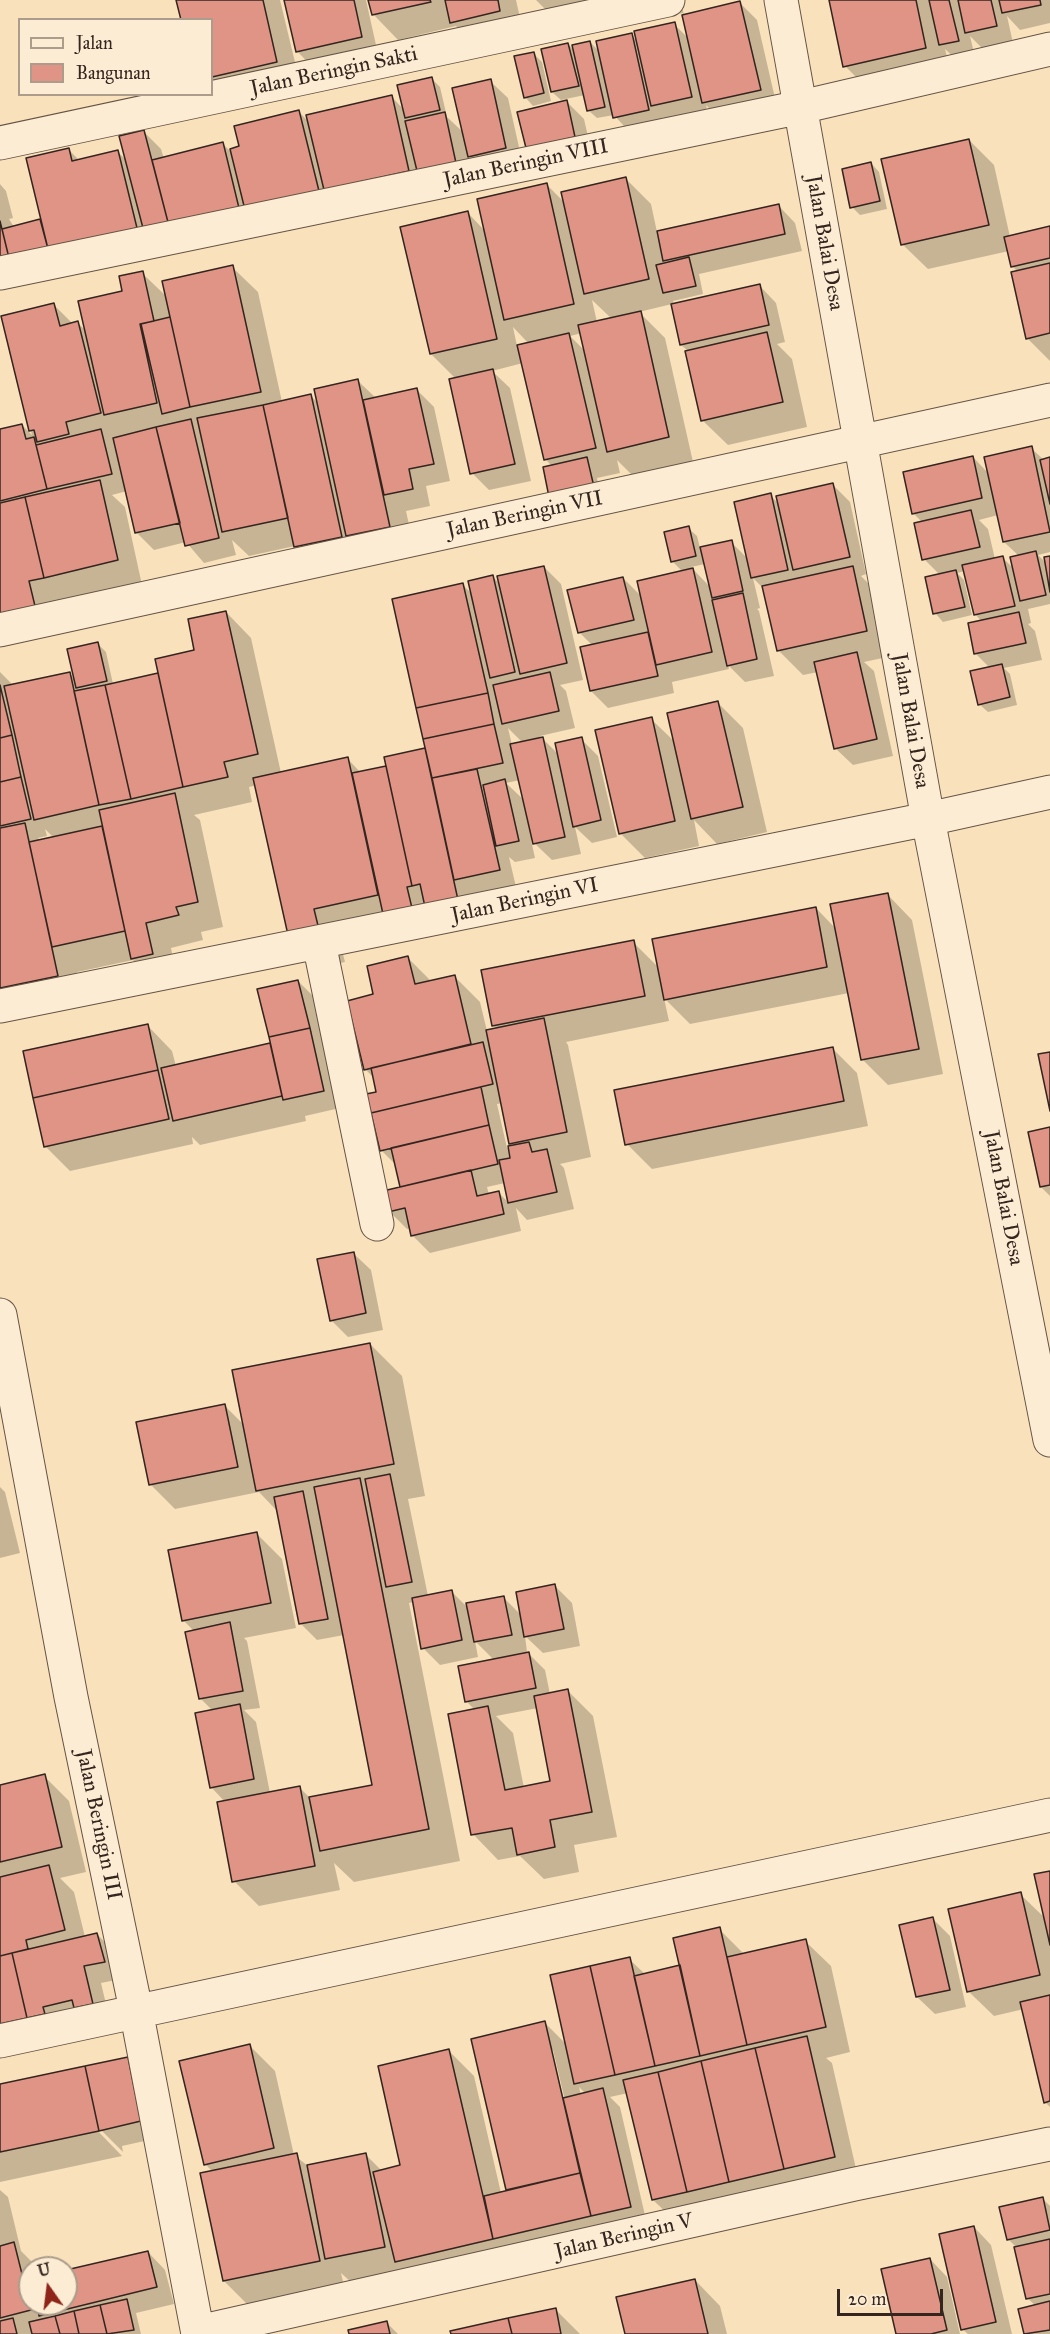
<!DOCTYPE html>
<style>
body{margin:0}
#map{position:relative;width:1050px;height:2334px;overflow:hidden;background:#f9e2bb;font-family:"IM FELL Great Primer",serif}
canvas{display:block}
.legend{position:absolute;left:18px;top:18px;width:195px;height:78px;box-sizing:border-box;background:#fbecd3;border:2px solid #ab9c8b;margin:0;padding:8px 10px;list-style:none;font-size:18px;color:#34251f}
.legend li{display:flex;align-items:center;gap:12px;height:30px}
.legend b{width:30px;border:2px solid #ab9c8b}
.north{position:absolute;left:18px;top:2256px;width:60px;height:60px;box-sizing:border-box;background:#fbecd3;border:2px solid #ab9c8b;border-radius:50%;rotate:346deg;font-size:16px;font-weight:700;line-height:24px;text-align:center;color:#34251f}
.north::after{content:'';display:block;margin:auto;width:21px;height:27px;background:#8f2418;clip-path:polygon(50% 0,100% 100%,50% 72%,0 100%)}
.scale{position:absolute;left:837px;top:2289px;width:106px;height:27px;box-sizing:border-box;border:3px solid #34251f;border-top:0;padding-left:8px;font-size:18px;line-height:21px;white-space:nowrap;color:#34251f;-webkit-text-stroke:4px #fbecd3;paint-order:stroke}
</style>
<div id="map">
<canvas width="1050" height="2334"></canvas>
<ul class="legend">
<li><b style="height:8px;background:#fbecd3"></b>Jalan</li>
<li><b style="height:16px;background:#df9485"></b>Bangunan</li>
</ul>
<div class="north">U</div>
<div class="scale">20 m</div>
</div>
<script>
const g = document.querySelector('canvas').getContext('2d');
g.lineJoin = 'round';
function fillPath(path, color) {
  g.fillStyle = color;
  g.fill(path, 'evenodd');
}
function strokePath(path, color, width, dash) {
  g.strokeStyle = color;
  g.lineWidth = width;
  g.lineCap = dash ? 'butt' : 'round';
  g.setLineDash(dash || []);
  g.stroke(path);
}
function drawText(font, color, halo, rows, align = 'center') {
  g.font = font + ' "IM FELL Great Primer",serif';
  g.lineWidth = 5;
  g.setLineDash([]);
  g.textBaseline = 'middle';
  g.strokeStyle = halo;
  g.fillStyle = color;
  for (const [text, x, y, turn = 0] of rows) {
    g.save();
    g.translate(x, y);
    g.rotate((+turn || 0) * Math.PI / 180);
    g.textAlign = isNaN(turn) ? turn : align;
    if (halo) g.strokeText(text, 0, 0);
    g.fillText(text, 0, 0);
    g.restore();
  }
}
const shadow = new Path2D(`
 M178 0H280L301 87 212 94V20Z
 M285 0H366L378 54 314 69 297 51Z
 M370 0H516L524 36 477 47 456 26 398 40 373 14Z
 M536 0H681L684 16 740 3 757 20 777 107 720 120 706 105 708 114 669 123 663 117 666 127 632 135 614 115 597 118 588 110 585 95 561 100 552 92 568 44 575 51 590 42 600 52 631 34 637 41 674 24 688 38 683 13 631 25 608 2 551 15Z
 M830 0H1050V23L1020 30 1007 16 1013 43 984 50 970 36 975 57 958 61 945 49 951 73 870 91 845 66Z
 M533 53 542 62 551 101 533 106 525 97Z
 M432 79 440 87 447 117 464 133 490 81 508 98 523 165 486 174 467 154 472 180 344 216 271 234 254 217 0 282V184L6 191 13 218 9 219 14 227 40 221 43 224 69 150 80 161 118 152 127 161 144 132 161 149 164 159 223 144 233 154 299 112 310 123 392 97 404 110Z
 M567 102 584 119 592 154 527 148Z
 M969 140 994 165 1010 237 1050 228V361L1027 338 1018 272 1012 266 1009 251 928 269 902 244Z
 M871 163 879 172 887 209 860 215 852 207Z
 M626 179 651 204 657 232 778 205 795 223 802 251 699 274 703 294 673 301 674 305 759 285 776 303 785 342 777 344 792 359 807 427 728 445 702 420 687 350 681 345 672 304 639 312 665 338 693 462 633 476 617 460 620 473 597 478 601 495 552 466 545 459 523 363 492 371 510 388 531 481 489 490 472 473 456 379 431 354 468 213 485 231 547 185 565 203ZM592 300 612 319 597 322ZM513 327 529 344 517 346ZM582 333 586 352 570 336Z
 M232 267 258 292 282 402 310 395 319 404 358 381 376 398 417 390 434 407 450 481 426 486 430 506 406 511 415 552 321 572 295 546 249 556 232 540 236 555 204 563 186 542 154 550 137 533 127 491 112 495 125 507 142 585 0 627V431L22 425 32 435 2 317 54 305 73 324 78 323 87 332 142 273 167 297Z
 M1031 448 1044 460 1050 459V552L1038 555 1046 563 1050 557V604L1028 609 1031 623 1028 624 1035 631 1042 660 1004 668 1010 674 1017 705 988 712 979 704 990 668 976 654 970 624 982 622 975 614 965 571 957 573 964 580 972 615 943 622 935 613 940 575 924 559 923 523 913 513 973 457 989 474ZM998 515 1004 542 1019 556 1014 569 1002 557 995 559 988 529 979 520Z
 M832 484 850 502 866 574 861 576 878 593 892 656 864 662 874 671 893 756 853 765 835 748 818 672 803 675 778 650 764 589 753 578 760 608 757 609 759 611 774 676 745 682 728 665 729 669 672 682 674 693 608 708 591 691 593 646 579 632 623 578 642 597 683 572 672 561 688 528 697 536 700 548 731 542 748 559 770 495 779 504ZM705 564 711 588 691 567Z
 M544 567 561 584 583 680 560 685 566 691 575 728 540 736 559 755 581 739 598 756 617 837 592 843 575 827 581 854 552 860 531 840 535 858 515 862 509 857 516 887 451 932 423 904 428 925 338 934 345 962 317 968 257 785 249 787 252 802 194 815 200 820 223 927 201 932 203 940 171 948 177 979 158 984 133 960 77 972 83 1001 0 989V672L12 684 69 673 75 679 98 644 106 652 113 684 160 674 196 652 226 612 251 638 281 773 347 758 361 773 385 768 424 749 427 753 463 585 472 594 493 577 501 585ZM508 728 523 743 512 745ZM520 780 525 801 506 783ZM45 829 54 838 41 841 38 838 47 836Z
 M718 703 743 728 767 832 717 844 694 820 699 846 645 858 620 833 651 719 675 742Z
 M887 894 912 920 943 1074 888 1085 862 1059 849 993 690 1024 664 998 669 1021 566 1042 568 1045 591 1157 560 1164 564 1168 574 1209 527 1220 516 1208 521 1231 430 1253 412 1235 411 1228 407 1229 389 1211 402 1188 396 1165 381 1150 368 1095 378 1093 375 1079 365 1069 375 995 408 958 432 982 455 977 480 1002 487 1031 497 1029 494 1026 483 972 633 942 659 968 816 908 837 930ZM503 1103 511 1143 514 1147 507 1148 497 1104ZM505 1183 510 1204 499 1193 489 1195 487 1187Z
 M298 981 315 998 340 1108 305 1116 306 1121 200 1145 192 1137 193 1144 70 1171 45 1146 147 1025 172 1051 176 1066 269 1045 273 1048Z
 M832 1048 857 1073 868 1126 652 1169 627 1144Z
 M1050 1129V1196L1041 1187Z
 M353 1253 371 1270 383 1330 348 1337 331 1320Z
 M370 1344 402 1376 425 1496 408 1499 428 1596 452 1592 468 1608 504 1598 522 1616 554 1585 572 1603 580 1646 543 1653 525 1636 527 1652 545 1670 550 1694 568 1691 593 1716 617 1837 574 1845 579 1872 544 1879 520 1856 498 1860 473 1834 475 1710 466 1701 494 1660 475 1641 478 1657 440 1665 423 1648 414 1602 409 1603 460 1861 354 1882 334 1863 340 1890 259 1906 234 1881 225 1802 211 1787 213 1711 200 1698 194 1631 183 1620 257 1534 282 1559 296 1628 244 1638 247 1641 260 1708 244 1710 256 1722 270 1793 299 1787 311 1799 374 1786 344 1635 317 1640 300 1623 278 1512 259 1492 175 1509 150 1484 225 1406 244 1425ZM538 1708 552 1782 524 1788 513 1733 496 1716Z
 M0 1487 5 1492 20 1553 0 1558Z
 M44 1776 69 1801 86 1872 60 1878 74 1892 85 1937 97 1934 114 1952 121 1979 101 1983 110 2021 0 2046V1786Z
 M1050 1872V2107L1045 2102 1024 2009 994 2016 968 1991 1020 1894 1046 1919Z
 M933 1919 950 1936 966 2007 935 2014 917 1997Z
 M719 1929 745 1955 805 1941 831 1966 850 2052 826 2058 832 2063 859 2182 671 2217 653 2200 628 2093 610 2097 620 2107 647 2224 352 2283 341 2273 344 2286 249 2306 224 2281 213 2172 205 2164 250 2046 275 2071 294 2155 308 2166 365 2154 382 2171 402 2166 449 2051 474 2076 501 2193 509 2191 508 2189 545 2023 567 2045 629 1959 645 1974 681 1966ZM550 2050H553L584 2180H581ZM579 2087 586 2094 581 2095Z
 M127 2058 145 2076 158 2138 122 2146 123 2152 95 2124 93 2126 122 2156 0 2182V2085Z
 M0 2190 8 2197 21 2251 38 2268H30V2304H66V2272L148 2252 165 2270 174 2304 136 2313 141 2334H0Z
 M1043 2199 1050 2206V2334H1025L1020 2310 1036 2306 1027 2298 1017 2248 1008 2239Z
 M974 2227 991 2245 1012 2334H968L962 2329Z
 M930 2259 947 2277 960 2334H898Z
 M695 2280 720 2306 727 2334H626Z
 M555 2309 580 2334H453Z
 M387 2323 398 2334H351Z`);
const building = new Path2D(`
 M176 0H263L277 62 212 77V20H181Z
 M284 0H354L362 37 296 52Z
 M368 0H430L431 2 372 15Z
 M445 0H498L500 11 450 23Z
 M829 0H916L926 48 843 67Z
 M929 0H949L959 41 939 45Z
 M958 0H991L997 26 965 33Z
 M999 0H1040L1041 5 1002 13Z
 M740 1 761 90 702 103 682 15Z
 M675 22 692 97 651 106 634 31Z
 M632 33 649 110 613 118 596 41Z
 M590 41 605 107 587 111 572 45Z
 M568 43 579 86 551 92 541 49Z
 M534 52 544 93 524 98 514 56Z
 M432 77 440 110 405 118 397 85Z
 M491 79 506 148 468 157 452 88Z
 M392 95 409 171 324 190 306 115Z
 M567 100 575 137 526 148 517 112Z
 M299 110 319 191 245 210 230 149 239 146 234 126Z
 M445 112 456 163 417 171 405 121Z
 M144 130 169 226 144 232 119 136Z
 M969 139 989 225 901 245 881 159Z
 M223 142 239 208 169 226 152 160Z
 M69 148 72 161 118 150 137 228 48 249 26 158Z
 M871 162 880 201 850 208 842 169Z
 M626 177 649 279 584 294 561 192Z
 M547 183 574 304 504 320 477 199Z
 M779 204 785 234 663 261 657 231Z
 M468 211 497 339 430 354 400 227Z
 M40 219 48 249 9 258 2 229Z
 M0 221 9 258 0 261Z
 M1050 226V258L1011 267 1004 237Z
 M689 257 696 286 663 293 656 265Z
 M1050 263V333L1026 339 1011 272Z
 M233 265 261 392 190 407 162 281Z
 M143 271 154 321 140 324 157 403 104 415 78 301 122 291 119 276Z
 M760 284 769 325 680 345 671 304Z
 M54 303 60 326 78 321 101 413 66 422 69 434 37 442 34 430 29 431 1 316Z
 M641 311 669 437 607 452 578 325Z
 M170 317 190 407 162 414 141 324Z
 M767 332 783 402 701 421 685 351Z
 M569 333 596 448 544 460 517 345Z
 M493 369 515 464 470 474 449 379Z
 M358 379 390 527 346 536 314 389Z
 M417 388 434 464 409 469 413 489 384 495 363 400Z
 M311 394 342 537 294 547 263 405Z
 M263 405 288 518 222 532 197 418Z
 M191 419 219 538 185 546 156 427Z
 M22 424 26 439 34 437 47 489 0 501V429Z
 M156 427 180 523 135 533 113 438Z
 M101 429 112 474 47 489 36 445Z
 M1032 446 1050 532 1003 542 984 457Z
 M973 456 982 498 912 514 903 472Z
 M587 457 594 487 549 497 543 467Z
 M1050 457V504L1040 460Z
 M100 480 118 560 44 578 25 497Z
 M833 483 850 557 793 570 776 496Z
 M771 493 788 570 751 578 734 502Z
 M25 497 44 578 29 581 35 606 0 614V503Z
 M971 510 980 547 922 560 914 523Z
 M689 526 696 556 671 562 664 532Z
 M732 540 743 591 712 598 700 547Z
 M1036 551 1046 595 1020 601 1010 557Z
 M1003 556 1015 606 974 615 962 565Z
 M1050 556V592L1044 557Z
 M544 566 567 663 520 674 497 576Z
 M853 566 867 631 777 651 762 586Z
 M693 568 712 652 656 665 637 581Z
 M956 570 965 607 933 614 925 577Z
 M493 575 515 672 490 678 468 581Z
 M623 577 634 620 578 633 567 590Z
 M463 583 488 693 416 708 392 599Z
 M743 593 757 659 727 666 712 600Z
 M226 611 258 754 224 762 228 777 183 787 155 659 194 650 188 619Z
 M1019 612 1026 643 974 654 968 623Z
 M648 632 658 676 590 691 580 647Z
 M98 642 107 681 76 688 67 649Z
 M857 652 877 739 834 749 814 662Z
 M1002 664 1010 697 978 705 970 671Z
 M70 672 99 805 34 820 4 686Z
 M550 672 559 711 502 724 493 685Z
 M158 673 183 787 131 799 105 685Z
 M0 685 12 735 0 738Z
 M105 685 131 799 99 805 74 691Z
 M488 693 494 724 423 739 416 708Z
 M718 701 743 807 691 819 667 713Z
 M652 717 675 821 619 834 595 730Z
 M494 724 503 763 432 778 423 739Z
 M12 735 21 777 0 782V738Z
 M543 737 565 837 533 844 510 744Z
 M582 737 601 820 573 827 555 743Z
 M425 748 458 900 425 907 420 884 412 886 384 757Z
 M348 757 378 895 314 909 321 938 290 944 253 778Z
 M386 766 412 886 407 887 412 908 383 914 352 773Z
 M477 769 500 870 454 880 432 778Z
 M21 777 31 819 0 826V782Z
 M505 779 519 841 496 846 483 785Z
 M175 793 198 902 176 907 179 915 146 923 153 954 131 959 99 810Z
 M25 823 58 976 0 988V828Z
 M102 826 125 931 52 947 29 842Z
 M888 893 919 1049 861 1060 830 904Z
 M816 907 827 967 664 1000 652 939Z
 M634 940 645 996 492 1026 481 970Z
 M408 956 415 984 455 975 471 1044 364 1070 347 1001 373 994 367 966Z
 M298 980 310 1028 269 1037 257 989Z
 M544 1018 567 1132 509 1144 486 1030Z
 M148 1024 158 1070 33 1098 23 1051Z
 M310 1028 324 1091 283 1100 269 1037Z
 M483 1042 493 1084 371 1113 366 1094 376 1092 371 1068Z
 M270 1043 282 1096 173 1121 161 1068Z
 M833 1047 844 1101 625 1145 614 1090Z
 M1050 1052V1111L1038 1054Z
 M158 1070 169 1119 44 1147 33 1098Z
 M481 1087 489 1125 380 1151 371 1113Z
 M489 1125 498 1164 400 1187 391 1148Z
 M1050 1127V1185L1040 1187 1028 1132Z
 M529 1142 532 1152 547 1149 557 1192 508 1203 499 1160 510 1158 508 1146Z
 M471 1170 477 1196 499 1191 504 1214 411 1236 405 1208 388 1212 383 1191Z
 M354 1252 366 1313 330 1321 317 1259Z
 M370 1343 394 1464 256 1491 232 1370Z
 M225 1404 238 1467 149 1485 136 1422Z
 M390 1474 412 1582 386 1587 365 1479Z
 M360 1478 429 1829 320 1851 309 1797 372 1785 314 1487Z
 M303 1491 328 1619 299 1624 274 1497Z
 M257 1532 271 1603 182 1621 168 1550Z
 M555 1584 564 1629 524 1637 516 1592Z
 M452 1590 462 1640 421 1649 412 1598Z
 M504 1596 512 1635 474 1642 466 1603Z
 M230 1622 243 1691 199 1699 185 1632Z
 M529 1652 536 1688 465 1702 458 1666Z
 M568 1689 592 1812 550 1820 555 1847 517 1855 512 1828 471 1835 448 1714 488 1706 505 1790 550 1781 534 1696Z
 M240 1704 254 1779 210 1788 195 1713Z
 M45 1774 62 1847 0 1862V1785Z
 M300 1786 315 1866 232 1882 217 1802Z
 M49 1865 65 1930 26 1940 28 1949 0 1956V1877Z
 M1050 1871V1945L1034 1874Z
 M1021 1892 1040 1975 967 1992 948 1909Z
 M933 1917 950 1990 916 1997 899 1925Z
 M720 1927 747 2045 700 2056 673 1938Z
 M97 1933 105 1962 84 1966 93 2004 74 2008 72 2000 43 2007 45 2014 27 2018 12 1953Z
 M806 1939 826 2027 747 2045 727 1957Z
 M12 1953 27 2018 0 2024V1956Z
 M630 1957 655 2066 615 2075 590 1966Z
 M680 1965 700 2056 655 2066 634 1976Z
 M590 1966 615 2075 574 2084 550 1975Z
 M1050 1995V2101L1044 2103 1020 2002Z
 M545 2021 580 2173 506 2190 471 2039Z
 M807 2036 835 2157 784 2169 755 2048Z
 M250 2044 274 2148 204 2165 179 2061Z
 M755 2048 784 2169 729 2182 701 2061Z
 M449 2049 493 2239 395 2262 373 2172 400 2165 378 2066Z
 M128 2057 141 2121 99 2131 85 2066Z
 M701 2061 729 2182 687 2192 658 2072Z
 M85 2066 99 2131 0 2152V2084Z
 M658 2072 687 2192 652 2200 623 2080Z
 M603 2088 631 2207 591 2216 563 2098Z
 M297 2153 320 2261 223 2281 200 2173Z
 M366 2153 385 2247 325 2259 307 2165Z
 M580 2173 591 2216 493 2239 484 2196Z
 M1043 2197 1050 2230 1007 2240 999 2207Z
 M974 2226 996 2322 961 2330 939 2234Z
 M1050 2239V2294L1026 2299 1014 2247Z
 M14 2242 31 2310 0 2318V2246Z
 M148 2251 157 2287 39 2316 37 2304H66V2270Z
 M930 2258 947 2330 931 2334H896L881 2269Z
 M695 2279 708 2334H625L616 2297Z
 M127 2299 134 2330 107 2334 100 2305Z
 M1050 2301V2330L1024 2334 1018 2309Z
 M100 2305 107 2334H79L74 2311Z
 M556 2308 561 2334H512L508 2318Z
 M74 2311 79 2334H60L55 2316Z
 M55 2316 60 2334H32L29 2322Z
 M13 2318 17 2334H0V2321Z
 M508 2318 512 2334H451L450 2331Z
 M387 2321 390 2334H349L348 2330Z`);
const minor = new Path2D(`
 M781 0 928 819 1050 1440
 M0 143 668 0
 M0 273 801 107 1050 49
 M0 630 1050 400
 M319 943 377 1224
 M0 1006 928 819 1050 792
 M0 1315 71 1697 136 2010 198 2334
 M0 2041 1050 1815
 M198 2332 855 2184 1050 2144`);
const streetNames = [
 ["Jalan Beringin Sakti",334,72,-12],
 ["Jalan Beringin VIII",526,164,-12],
 ["Jalan Balai Desa",824,243,80],
 ["Jalan Beringin VII",525,515,-12],
 ["Jalan Balai Desa",910,721,80],
 ["Jalan Beringin VI",525,901,-12],
 ["Jalan Balai Desa",1003,1198,79],
 ["Jalan Beringin III",98,1825,78],
 ["Jalan Beringin V",624,2237,-13]
];
fillPath(shadow, '#0003');
fillPath(building, '#df9485');
strokePath(building, '#34251f', 1.5);
strokePath(minor, '#655446', 35);
strokePath(minor, '#fbecd3', 33);
drawText('21px', '#34251f', '#fbecd3', streetNames);
</script>
